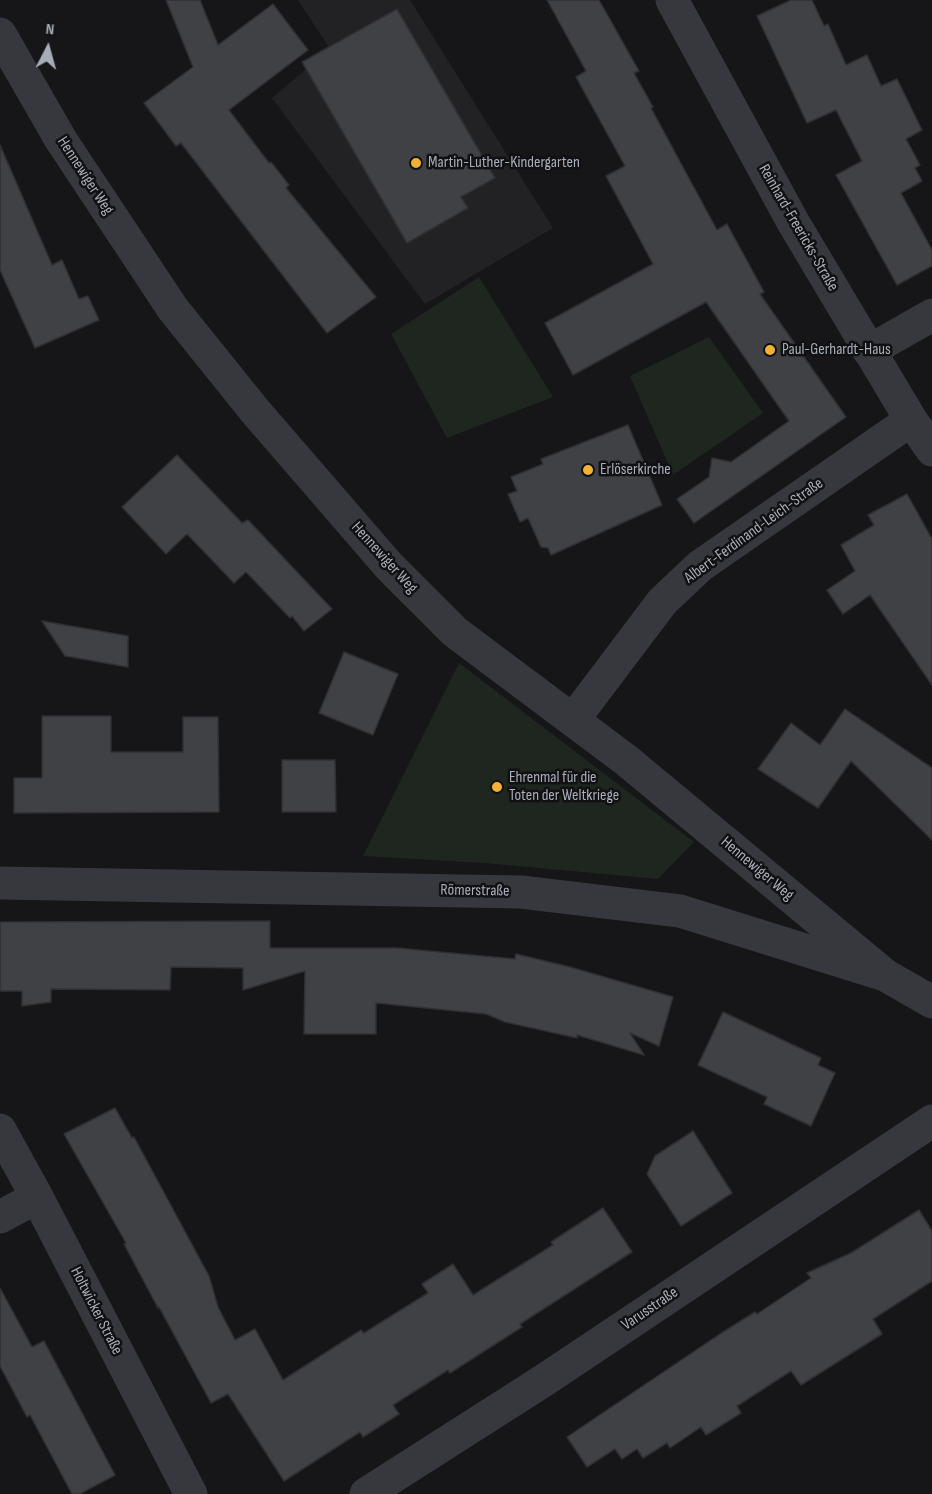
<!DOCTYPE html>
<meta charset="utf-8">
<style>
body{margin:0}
#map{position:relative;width:932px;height:1494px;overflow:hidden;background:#161618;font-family:"Sofia Sans Condensed",sans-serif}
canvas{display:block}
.north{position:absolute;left:18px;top:18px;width:60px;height:60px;-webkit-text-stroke:4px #111113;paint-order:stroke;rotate:6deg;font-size:16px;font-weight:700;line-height:24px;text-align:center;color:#a8adb8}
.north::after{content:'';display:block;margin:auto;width:21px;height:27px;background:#a8adb8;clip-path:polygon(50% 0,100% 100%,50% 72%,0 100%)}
</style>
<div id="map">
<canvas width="932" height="1494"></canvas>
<div class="north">N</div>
</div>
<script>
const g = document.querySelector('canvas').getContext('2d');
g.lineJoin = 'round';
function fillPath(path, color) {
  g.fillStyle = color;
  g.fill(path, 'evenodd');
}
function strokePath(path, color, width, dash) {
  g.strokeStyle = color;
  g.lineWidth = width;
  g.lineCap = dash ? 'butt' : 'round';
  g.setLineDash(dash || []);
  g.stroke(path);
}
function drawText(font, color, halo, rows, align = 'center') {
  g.font = font + ' "Sofia Sans Condensed",sans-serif';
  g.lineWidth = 5;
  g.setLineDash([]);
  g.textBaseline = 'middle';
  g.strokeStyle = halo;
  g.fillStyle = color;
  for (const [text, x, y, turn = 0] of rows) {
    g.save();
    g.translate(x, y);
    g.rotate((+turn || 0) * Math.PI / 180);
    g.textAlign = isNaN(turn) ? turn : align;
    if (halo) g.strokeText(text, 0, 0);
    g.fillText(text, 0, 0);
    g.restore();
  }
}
const built = new Path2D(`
 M298 0H410L553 228 425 304 272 98 330 49Z`);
const green = new Path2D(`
 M479 277 553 397 447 438 391 334Z
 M709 337 763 413 673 475 630 376Z
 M459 663 694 842 658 879 484 863 363 856Z`);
const building = new Path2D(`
 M166 0H200L218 45 273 4 308 50 229 110 269 163 271 162 289 185 286 188 376 297 327 333 181 143 176 146 144 103 193 67Z
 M547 0H599L639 71 634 73 653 107 651 108 717 230 727 224 764 292 760 294 846 417 694 523 677 499 709 477 712 458 731 462 789 421 706 302 573 375 545 323 653 264 606 176 625 166 576 77 586 71Z
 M791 0H812L824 26 828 24 846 65 867 55 881 86 897 79 922 130 906 139 920 165 915 168 922 181 901 193 932 250V266L897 285 836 175 862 161 836 110 807 123 757 16Z
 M397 9 495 178 461 197 468 208 407 243 302 62Z
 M0 145 52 265 62 260 79 299 88 296 99 320 35 348 0 270Z
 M628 425 662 505 551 555 548 548 541 547 528 518 520 522 508 494 517 491 511 477 543 464 541 459Z
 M177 455 242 523 248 520 332 609 304 631 292 616 290 618 246 572 234 583 187 534 166 554 122 507Z
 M907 494 932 539V685L870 595 843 614 827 590 855 571 841 545 874 525 868 515Z
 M42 621 128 636V667L65 656Z
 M344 652 398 674 373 735 319 713Z
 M845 709 932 768V840L851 761 818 808 758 769 791 723 820 745Z
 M42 716H111V752H183V717H218L219 812 14 813V778H42Z
 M282 760H335L336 812H282Z
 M270 921V948H397L515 959 516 954 570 967 673 997 659 1046 630 1033 644 1055 577 1035V1038L505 1022 486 1014 376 1003V1034H304L305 971 243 990V968L171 967 170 990 51 989V1002L22 1006V991H0V922Z
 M723 1012 821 1058 818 1065 835 1073 811 1126 764 1104 767 1097 698 1065Z
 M115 1108 132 1138 134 1137 209 1276 218 1307 235 1340 255 1329 283 1380 361 1330 364 1333 428 1293 422 1284 453 1264 473 1295 553 1245 551 1242 603 1208 632 1252 520 1324 522 1327 450 1373 448 1370 393 1405 399 1414 363 1437 360 1432 284 1481 228 1394 211 1403 159 1307 158 1308 124 1244 126 1243 64 1134Z
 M693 1131 732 1193 681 1226 647 1174 655 1156Z
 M919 1210 932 1231V1281L873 1319 882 1334 801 1385 791 1371 737 1406 741 1413 706 1435 701 1427 670 1448 667 1443 643 1458 637 1449 622 1459 615 1449 587 1467 567 1437 720 1334 755 1312 757 1314 811 1278 807 1273 851 1253Z
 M0 1288 32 1347 44 1341 115 1475 80 1494H72L30 1415 27 1417 0 1366Z`);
const minor = new Path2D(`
 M672 0 793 222 911 420 932 450
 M0 34 61 140 173 309 255 411 389 566 455 632 626 760 885 975
 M869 351 932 315
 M573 720 662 602 700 566 911 420
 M0 883 521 892 680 911 885 975 932 1002
 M0 1130 37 1197 191 1494
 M0 1217 37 1197
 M366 1494 546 1379 932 1121`);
const markers = [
 [416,163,6,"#f2b134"],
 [770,350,6,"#f2b134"],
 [588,470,6,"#f2b134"],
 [497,787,6,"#f2b134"]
];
const poiNames = [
 ["Martin-Luther-Kindergarten",428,163],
 ["Paul-Gerhardt-Haus",782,350],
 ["Erlöserkirche",600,470],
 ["Ehrenmal für die",509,778],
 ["Toten der Weltkriege",509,796]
];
const streetNames = [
 ["Hennewiger Weg",85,176,57],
 ["Reinhard-Freericks-Straße",798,228,60],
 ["Albert-Ferdinand-Leich-Straße",754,531,-36],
 ["Hennewiger Weg",384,558,48],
 ["Hennewiger Weg",757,869,40],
 ["Römerstraße",475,891,1],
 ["Varusstraße",650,1309,-34],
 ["Holtwicker Straße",96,1311,63]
];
fillPath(built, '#222225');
fillPath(green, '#1e261f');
fillPath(building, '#404145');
strokePath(building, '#303034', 1.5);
strokePath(minor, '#37383d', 33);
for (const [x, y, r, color] of markers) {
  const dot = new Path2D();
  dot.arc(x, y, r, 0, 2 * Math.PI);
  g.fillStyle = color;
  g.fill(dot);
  strokePath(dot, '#111113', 2);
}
drawText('16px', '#a8adb8', '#111113', poiNames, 'left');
drawText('16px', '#a8adb8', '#111113', streetNames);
</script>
